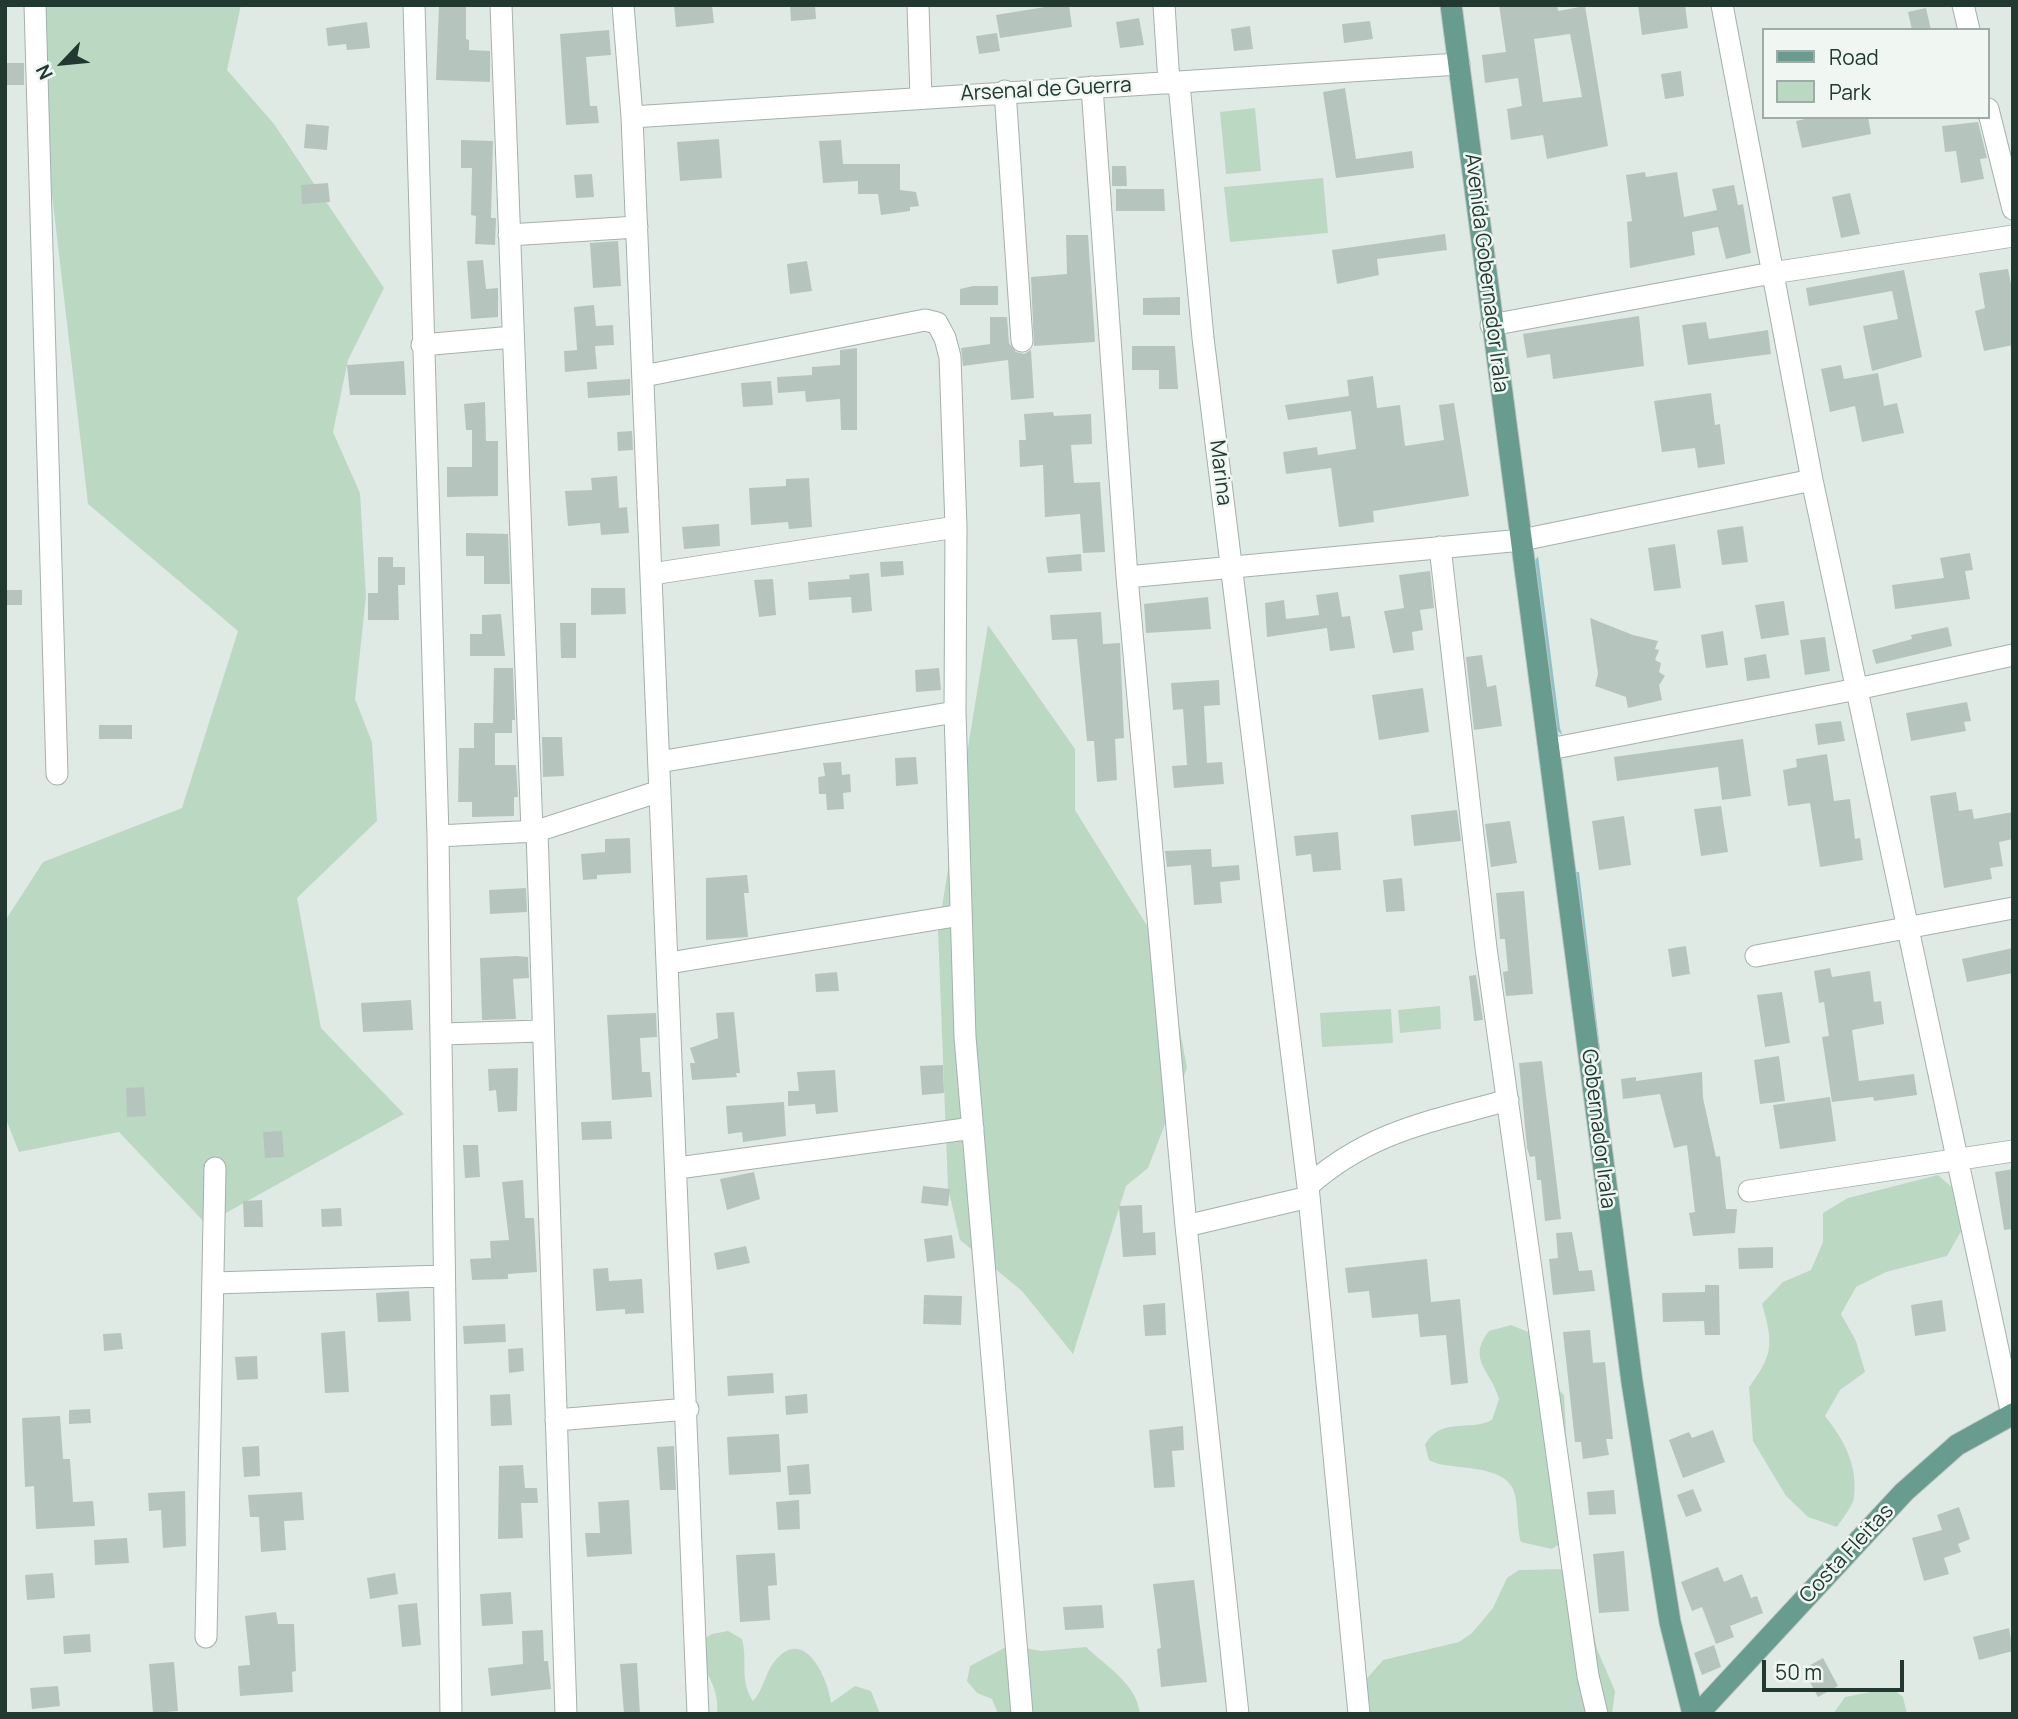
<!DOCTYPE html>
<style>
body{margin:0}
#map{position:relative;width:2018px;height:1719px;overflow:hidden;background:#e0eae5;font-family:Manrope,sans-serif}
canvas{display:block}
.frame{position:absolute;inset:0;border:7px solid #223932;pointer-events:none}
.legend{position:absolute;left:1762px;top:28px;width:228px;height:91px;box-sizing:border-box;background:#f0f7f3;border:2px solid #9eaba6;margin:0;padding:9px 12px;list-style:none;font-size:21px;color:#223932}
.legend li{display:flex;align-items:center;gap:14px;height:35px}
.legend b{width:35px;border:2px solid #9eaba6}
.north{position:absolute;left:28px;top:28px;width:70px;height:70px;-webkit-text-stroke:5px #f0f7f3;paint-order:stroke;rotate:244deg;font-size:19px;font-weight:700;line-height:28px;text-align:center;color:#223932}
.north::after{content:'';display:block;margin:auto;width:24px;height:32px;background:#223932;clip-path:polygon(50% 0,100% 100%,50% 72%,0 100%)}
.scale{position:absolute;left:1762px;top:1660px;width:142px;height:32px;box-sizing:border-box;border:4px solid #223932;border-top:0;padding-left:9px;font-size:21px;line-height:24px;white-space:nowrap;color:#223932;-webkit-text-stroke:5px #f0f7f3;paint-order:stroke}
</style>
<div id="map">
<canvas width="2018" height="1719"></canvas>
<div class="frame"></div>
<ul class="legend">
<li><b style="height:9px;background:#689c8e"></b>Road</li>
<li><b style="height:19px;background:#bbd9c2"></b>Park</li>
</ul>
<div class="north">N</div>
<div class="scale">50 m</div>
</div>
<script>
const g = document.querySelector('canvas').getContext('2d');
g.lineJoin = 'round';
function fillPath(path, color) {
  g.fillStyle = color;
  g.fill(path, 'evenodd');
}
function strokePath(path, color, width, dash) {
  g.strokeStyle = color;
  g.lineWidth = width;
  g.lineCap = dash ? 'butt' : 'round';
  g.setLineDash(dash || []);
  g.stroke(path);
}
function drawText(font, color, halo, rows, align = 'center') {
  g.font = font + ' Manrope,sans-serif';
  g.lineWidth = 5;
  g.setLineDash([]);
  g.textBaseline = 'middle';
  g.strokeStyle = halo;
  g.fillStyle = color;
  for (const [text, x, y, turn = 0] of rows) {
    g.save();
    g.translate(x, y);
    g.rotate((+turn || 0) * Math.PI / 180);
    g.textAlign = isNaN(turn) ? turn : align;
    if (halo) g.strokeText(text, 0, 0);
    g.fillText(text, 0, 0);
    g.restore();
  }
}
const green = new Path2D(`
 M46 5H241L227 70 274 124 384 288 348 360 333 432 360 493 366 596 355 699 372 742 377 821 297 898 321 1028 404 1114 206 1224 119 1132 19 1152 5 1117V921L43 862 182 808 238 631 88 504 48 160Z
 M1255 108 1261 171 1226 174 1220 112Z
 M1323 178 1328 233 1230 242 1224 187Z
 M988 625 1075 749V810L1166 956 1187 1068 1148 1168 1126 1186 1073 1354 1022 1291 960 1240 948 1188 938 931Z
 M1440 1006 1441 1029 1400 1033 1398 1010Z
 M1391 1009 1393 1043 1322 1047 1320 1013Z
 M1938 1175 1962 1196 1963 1228 1947 1256 1886 1272 1856 1287 1841 1314 1856 1341 1865 1372 1840 1390 1825 1416C1844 1440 1858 1465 1854 1498 1852 1507 1842 1519 1837 1527L1808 1517 1786 1496 1753 1441 1749 1387C1774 1354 1773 1343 1762 1304L1783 1282 1811 1270 1823 1242V1213L1848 1198Z
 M1511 1325 1533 1334 1553 1384 1564 1395 1570 1500 1579 1531 1552 1549 1521 1542C1516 1526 1519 1499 1512 1487 1497 1462 1445 1471 1429 1460L1425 1445C1441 1416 1469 1432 1492 1420L1499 1399C1492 1371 1466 1360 1489 1331Z
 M1567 1569 1582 1575 1597 1649 1615 1691 1612 1714H1367L1363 1683 1383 1660 1459 1642 1472 1633 1493 1608 1507 1578 1519 1570Z
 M728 1631 742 1639C748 1662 739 1680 753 1701 764 1689 764 1675 774 1662 804 1624 828 1678 831 1703L855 1686 871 1691 880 1714H717C720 1680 698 1671 699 1642L712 1634Z
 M1010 1645 1041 1651 1086 1647C1106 1666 1137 1684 1140 1714H998L992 1699 977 1693 967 1681 970 1666Z
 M1891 1688 1903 1697 1907 1714H1833L1845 1697Z`);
const water = new Path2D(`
 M1538 556 1560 728 1562 735 1557 730 1535 561Z
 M1576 872H1579L1607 1109Z`);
const building = new Path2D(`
 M439 5H466V39L469 40V50L490 51V82L436 80Z
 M674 5H712L714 23 676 27Z
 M790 5H815L816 19 791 21Z
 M1057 5H1069L1072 27 1000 38 996 15Z
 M1499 5H1557L1558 11 1585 6 1608 146 1547 159 1543 135 1511 140 1507 109 1522 106 1518 78 1485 83 1482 55 1506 52ZM1570 34 1582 97 1543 102 1534 39Z
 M1638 5H1685L1688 28 1642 35Z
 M1926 8 1931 30H1912L1908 12Z
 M1139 18 1144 45 1120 48 1116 22Z
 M1370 21 1373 39 1344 43 1342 24Z
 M367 22 370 48 347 50 346 44 328 46 326 28Z
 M1250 26 1253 49 1234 51 1231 29Z
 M609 30 611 55 586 57 590 106H597L599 123 566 125 560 34Z
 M997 33 1000 51 979 54 976 36Z
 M5 63H24V85H5Z
 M1681 71 1684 96 1665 99 1661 74Z
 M1345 88 1356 159 1412 151 1414 168 1336 178 1323 92Z
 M1814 117H1868L1871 134 1802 148 1796 121Z
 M1978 122 1987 158 1980 159 1984 179 1961 183 1956 151 1945 152 1942 126Z
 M306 124 329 126 327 150 304 148Z
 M719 139 722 178 680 181 677 142Z
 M461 140 493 141 491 218H496L495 245 475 244 476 216 471 215 472 168H461Z
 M841 140 843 164H900V190L916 192 919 206 910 207V211L881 215 878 194H858V181L823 183 819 141Z
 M1112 166H1126L1127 186H1112Z
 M1645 172 1646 177 1677 172 1684 217 1717 210 1712 189 1734 185 1738 205 1743 204 1751 253 1726 259 1718 227 1692 232 1695 255 1630 268 1627 222 1632 221 1626 175Z
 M592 174 594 197 576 198 574 175Z
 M328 183 330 202 302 204 301 185Z
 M1116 189H1164L1165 211H1116Z
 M1850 193 1860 234 1841 238 1832 197Z
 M1445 234 1447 250 1377 259 1379 275 1337 284 1332 250Z
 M1066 235H1088L1095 342 1034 346 1031 277 1067 274Z
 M618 241 621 286 593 288 590 243Z
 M483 260 486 289 498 288V317L471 319 467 261Z
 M807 261 812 291 790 294 787 264Z
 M2008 269 2013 294V345L1984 351 1975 311 1985 308 1979 273Z
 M1904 270 1922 357 1872 371 1863 326 1898 319 1892 291 1809 306 1806 288Z
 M973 286H998V305H960V289Z
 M1180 297V315H1143V298Z
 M594 305 596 326 613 325 614 345 595 346 597 369 565 372 564 351 577 350 574 307Z
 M1639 316 1644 366 1553 379 1550 354 1527 358 1523 334Z
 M990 317H1007L1009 343 1016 352 1024 354 1031 350 1034 398 1011 400 1008 360 963 366 961 348 990 344Z
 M1706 322 1709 339 1768 330 1771 354 1688 365 1682 325Z
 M1132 346H1175L1178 389H1159V370H1132Z
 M857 348V430H841L840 399 806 402 805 391 778 393 777 377 812 375V367L840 365V350Z
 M404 361 406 395H350L347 365Z
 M1841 365 1844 379 1878 373 1884 406 1897 403 1904 433 1862 442 1855 406 1830 412 1821 369Z
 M1373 376 1377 408 1400 405 1405 446 1444 440 1439 405 1454 403 1469 496 1373 511 1374 522 1339 527 1331 468 1286 474 1283 452 1317 447 1318 455 1356 449 1351 411 1288 420 1285 405 1349 396 1347 380Z
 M630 379V395L588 398 587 382Z
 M771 381 773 405 743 407 741 383Z
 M1711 393 1715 425 1720 424 1725 464 1698 468 1695 448 1662 452 1654 401Z
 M485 402 486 441H498V496L447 497V467H472V430H466L464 404Z
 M1053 412 1054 416 1091 414 1092 444 1071 445 1074 483 1100 482 1105 552 1083 553 1080 514 1045 517 1043 465 1020 467 1019 440H1026L1024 414Z
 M632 431 633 450 618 451 617 432Z
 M617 476 619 508 627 507 629 533 601 535 600 523 568 526 565 491 592 490 591 478Z
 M809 478 812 527 789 529 788 522 751 525 749 488 786 486V479Z
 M719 524 720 546 684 549 682 527Z
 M1743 526 1748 562 1722 565 1717 530Z
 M466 533 508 534 510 584H484V556H466Z
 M1675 544 1681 588 1654 591 1648 548Z
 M1970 553 1973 570 1965 571 1970 599 1895 609 1892 585 1944 578 1940 558Z
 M1081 554 1082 571 1048 573 1046 557Z
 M378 557H393V567H405V585H398L399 620H368V593H378Z
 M903 561 904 575 881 577 880 562Z
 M1430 571 1434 608 1420 610 1423 630 1412 632 1414 650 1393 653 1384 611 1404 608 1399 575Z
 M869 573 872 611 852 613 851 597 809 600 808 582 850 579 849 575Z
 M773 579 776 615 759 617 754 580Z
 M591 588H625L626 614 591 615Z
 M5 590H22V605H5Z
 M1338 592 1342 617 1350 616 1355 648 1330 651 1327 628 1267 637 1265 603 1284 600 1286 619 1319 615 1316 595Z
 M1208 597 1211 629 1146 633 1144 604Z
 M1784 601 1789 635 1761 639 1755 605Z
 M1101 612 1103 644 1120 643 1124 738 1115 739 1117 780 1097 782 1094 741H1087L1077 639 1052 640 1050 615Z
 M501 614 505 656H470V634H482V615Z
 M1590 618 1633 635 1658 641 1655 649 1659 650 1655 660 1661 663 1659 672 1665 676 1659 685 1662 700 1628 708 1626 697 1595 686 1598 674Z
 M560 623H576V658H561Z
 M1948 627 1952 646 1876 664 1872 650 1912 639 1911 635Z
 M1723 631 1728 665 1706 668 1701 635Z
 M1825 637 1830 671 1805 675 1800 640Z
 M1766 654 1770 678 1747 681 1744 658Z
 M1482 655 1487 687 1496 685 1502 726 1474 730 1466 657Z
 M494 668H513L515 720H512V733H495V765H516L518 797H514V816L472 817V802H458L459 748H474V723H493Z
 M939 668 941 690 916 692 915 670Z
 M1219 680 1220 705 1204 706 1207 763 1222 762 1224 784 1174 788 1172 766 1187 765 1183 709 1173 710 1171 683Z
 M1423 688 1429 732 1379 740 1372 695Z
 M1967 702 1971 721 1964 722 1966 731 1911 741 1906 713Z
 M1841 721 1845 741 1818 745 1815 724Z
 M99 725H132V739H99Z
 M542 737H562L564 776 543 777Z
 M1743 739 1751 796 1722 800 1718 767 1617 781 1614 757Z
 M1827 754 1834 801 1850 799 1855 839 1860 838 1863 860 1820 867 1810 803 1788 806 1783 770 1797 767 1796 759Z
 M916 757 918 784 896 786 895 758Z
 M841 762 842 775 850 774 851 792 843 793 844 809 827 810 826 794H819L818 777 825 776 823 763Z
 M1956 792 1959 811 1972 809 1974 819 2013 812V839L1999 842 2003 866 1990 868 1992 879 1944 888 1930 796Z
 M1721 806 1728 852 1701 856 1694 809Z
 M1457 810 1461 841 1414 846 1411 815Z
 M1624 816 1631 865 1599 870 1592 821Z
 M1510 821 1517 863 1491 867 1485 824Z
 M1338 832 1341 870 1313 872 1311 854 1296 856 1294 836Z
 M630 838 631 873 597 875V879L583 880 581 854 605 852V839Z
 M1211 849 1212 867 1239 865 1240 880 1220 882 1222 903 1194 905 1191 865 1167 867 1165 851Z
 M747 875 749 893H744L748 937 706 940V878Z
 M1402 878 1405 911 1386 912 1383 880Z
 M526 888 527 912 490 914 489 890Z
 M1524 891 1533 994 1506 996 1503 972 1508 971 1505 939H1500L1496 893Z
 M1686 946 1690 974 1672 977 1668 949Z
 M2013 948V973L1967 982 1962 959Z
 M516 956 528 957 529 978 513 979 516 1019 482 1020 480 958Z
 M1830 968 1832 977 1870 971 1874 1002 1881 1001 1884 1024 1852 1030 1859 1081 1914 1074 1917 1095 1874 1101 1873 1097 1832 1102 1822 1037 1829 1036 1824 1002 1819 1003 1814 971Z
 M837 972 839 991 816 992 815 974Z
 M1476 975 1483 1020 1474 1021 1469 976Z
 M1782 992 1790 1043 1765 1047 1757 995Z
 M411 1000 413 1030 363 1032 361 1003Z
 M734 1012 740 1073H736L737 1077 692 1080 690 1063H695L690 1048 718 1038 716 1013Z
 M656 1013 657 1037 640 1038 642 1072H650L652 1097 612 1100 607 1015Z
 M1779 1056 1785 1101 1760 1104 1754 1060Z
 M1542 1061 1561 1219 1545 1221 1541 1180H1537L1535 1156 1530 1157 1527 1148 1519 1063Z
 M943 1065 944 1093 922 1095 920 1066Z
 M518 1068 517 1111 498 1112 496 1090 489 1091 488 1069Z
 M835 1070 838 1112 816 1114 815 1104 788 1106V1091H799L797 1072Z
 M1702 1072 1703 1098 1716 1157 1720 1156 1726 1209H1737L1735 1233 1693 1236 1689 1213 1695 1212 1687 1145 1674 1148 1660 1094 1623 1099 1621 1079 1636 1077V1081Z
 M144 1087 146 1116 127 1117 126 1088Z
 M1830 1097 1836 1141 1780 1149 1773 1105Z
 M784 1102 786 1136 743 1142 742 1132 728 1134 726 1106Z
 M611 1121 612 1139 582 1140 581 1122Z
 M282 1131 284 1157 265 1158 263 1132Z
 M463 1145H478L480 1177 465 1178Z
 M2013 1169V1229L2004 1230 1995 1172Z
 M754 1172 760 1199 727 1210 720 1179Z
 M523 1180 525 1218H534L537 1272 508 1274V1279L472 1280 470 1259 491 1258 490 1241 509 1240 502 1182Z
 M923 1186 950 1189 948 1206 921 1203Z
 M262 1200 263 1227H244L243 1201Z
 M1142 1205 1143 1233 1155 1232 1156 1255 1123 1257 1119 1206Z
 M341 1208 342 1226 322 1227 321 1209Z
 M1572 1232 1579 1271 1592 1270 1595 1291 1553 1295 1549 1259 1558 1258 1556 1233Z
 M952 1235 955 1258 927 1262 924 1239Z
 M746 1246 750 1263 717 1270 714 1253Z
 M1773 1247V1268L1739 1269 1738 1248Z
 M1427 1259 1431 1302 1460 1299 1468 1383 1451 1385 1446 1335 1420 1337 1418 1314 1372 1318 1369 1291 1348 1293 1345 1268Z
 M608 1268 609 1281 642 1279 644 1313 625 1314V1309L596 1311 593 1269Z
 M1705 1285H1719L1720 1335H1705L1704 1321 1663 1322 1662 1293 1705 1292Z
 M409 1291 411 1321 378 1322 376 1293Z
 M924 1295 962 1296 961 1325 923 1324Z
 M1942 1300 1946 1331 1915 1336 1911 1305Z
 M1165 1303 1166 1335 1145 1336 1143 1305Z
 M505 1324 506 1342 464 1344 463 1326Z
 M1590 1330 1593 1363 1605 1362 1613 1439H1606L1609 1455 1583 1459 1581 1442H1575L1563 1332Z
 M345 1331 349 1392 325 1393 321 1333Z
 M121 1333 123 1349 104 1351 103 1334Z
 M523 1348 524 1371 509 1373 508 1349Z
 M257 1356 258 1379 237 1380 235 1357Z
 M773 1373 774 1393 728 1396 727 1376Z
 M510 1394 512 1425 491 1426 490 1395Z
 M807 1394 808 1413 786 1415 785 1396Z
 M90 1409 91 1423 69 1424V1410Z
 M60 1416 63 1459H70L73 1502 93 1501 95 1526 36 1529 34 1486 25 1487 22 1418Z
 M1183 1426 1184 1450 1172 1451 1175 1487 1154 1488 1149 1430Z
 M1713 1430 1725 1462 1683 1478 1669 1440 1689 1432 1692 1438Z
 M779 1434 781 1472 729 1475 727 1437Z
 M259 1446 260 1476 244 1477 242 1447Z
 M674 1446 676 1490H660L657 1447Z
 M809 1464 811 1494 789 1495 787 1466Z
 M523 1465 525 1488H537L538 1503H521L523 1538 498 1539 499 1466Z
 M1693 1489 1702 1511 1686 1517 1677 1495Z
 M1614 1490 1616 1514 1589 1515 1587 1492Z
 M185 1491 186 1546 163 1548 161 1510 149 1511 148 1493Z
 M302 1492 304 1520 284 1521 286 1550 261 1552 259 1517H250L248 1495Z
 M629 1500 632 1554 587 1557 585 1533H600L598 1502Z
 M799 1500 800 1529 778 1530 776 1502Z
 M1959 1507 1970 1539 1958 1544 1961 1552 1944 1558 1949 1574 1924 1581 1912 1538 1942 1530 1937 1515Z
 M127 1538 129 1563 95 1565 94 1540Z
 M1624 1551 1629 1611 1599 1613 1593 1554Z
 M775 1553 777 1585 768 1586 770 1620 740 1622 736 1555Z
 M1718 1567 1724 1582 1742 1574 1751 1598 1757 1596 1763 1613 1730 1626 1734 1637 1716 1644 1702 1607 1692 1611 1681 1582Z
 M53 1573 55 1598 27 1600 25 1575Z
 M395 1573 398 1594 370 1599 367 1578Z
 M1194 1580 1207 1682 1161 1687 1157 1649 1161 1648 1153 1584Z
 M511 1592 513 1624 482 1626 480 1594Z
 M417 1603 421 1645 402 1647 398 1605Z
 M1102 1605 1104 1628 1065 1630 1063 1607Z
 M276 1612 278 1624H294L296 1671 292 1672 293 1692 240 1696 238 1666 250 1665 245 1616Z
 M2009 1628 2013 1651 1979 1660 1973 1637Z
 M543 1630 544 1661H548L551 1689 491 1696 488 1668 523 1664 522 1631Z
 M90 1634 91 1652 64 1654 63 1636Z
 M1714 1645 1721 1667 1702 1675 1694 1653Z
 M1823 1658 1838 1686 1818 1697 1803 1669Z
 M174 1662 178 1711 153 1713 149 1664Z
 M637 1663 640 1714H624L620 1664Z
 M58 1686 60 1706 32 1709 30 1688Z`);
const minor = new Path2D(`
 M35 5 57 774
 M414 5 438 836 451 1714
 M501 5 532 831
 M623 5 632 117 698 1714
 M918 5 921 98
 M1164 5 1169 83
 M1722 5 1812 480 2012 1415
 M1963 5 1969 30
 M1179 84 1203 338 1308 1186 1359 1714
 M1092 87 1127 577 1186 1226 1238 1714
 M1005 91 1022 341
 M1988 109 2013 209
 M632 117 1459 64
 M509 235 637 227
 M1491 325 1772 273 2013 236
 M422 345 513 337
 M644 376 925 320 937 323 945 338 950 357 956 527 955 712 965 1037 1022 1714
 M1440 547 1486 948 1588 1676 1597 1714
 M652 574 956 527
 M1127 577 1522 540 1812 480
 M1550 749 1857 689 2013 655
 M659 762 955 712
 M537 831 566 1714
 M438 836 537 831 660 791
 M1756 956 2013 908
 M669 963 961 915
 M442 1034 541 1031
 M678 1168 973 1128
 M1308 1186C1370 1131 1430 1122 1508 1100
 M1749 1191 2013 1151
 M1186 1226 1309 1197
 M214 1283 443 1276
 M556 1420 688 1409
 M206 1637 215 1168`);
const major = new Path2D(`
 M1451 5 1632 1382 1670 1622 1693 1714
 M1698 1714 1904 1492 1957 1445 2013 1414`);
const streetNames = [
 ["Arsenal de Guerra",1046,90,-3],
 ["Avenida Gobernador Irala",1486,273,83],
 ["Marina",1220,473,83],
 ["Gobernador Irala",1598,1129,83],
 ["Costa Fleitas",1847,1554,-47]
];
fillPath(green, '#bbd9c2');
fillPath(water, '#8cc2cb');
fillPath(building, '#b6c4be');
strokePath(minor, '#a3b1ac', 23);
strokePath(major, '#bdc4c2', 23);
strokePath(minor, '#fff', 21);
strokePath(major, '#689c8e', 21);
drawText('21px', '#223932', '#f0f7f3', streetNames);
</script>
